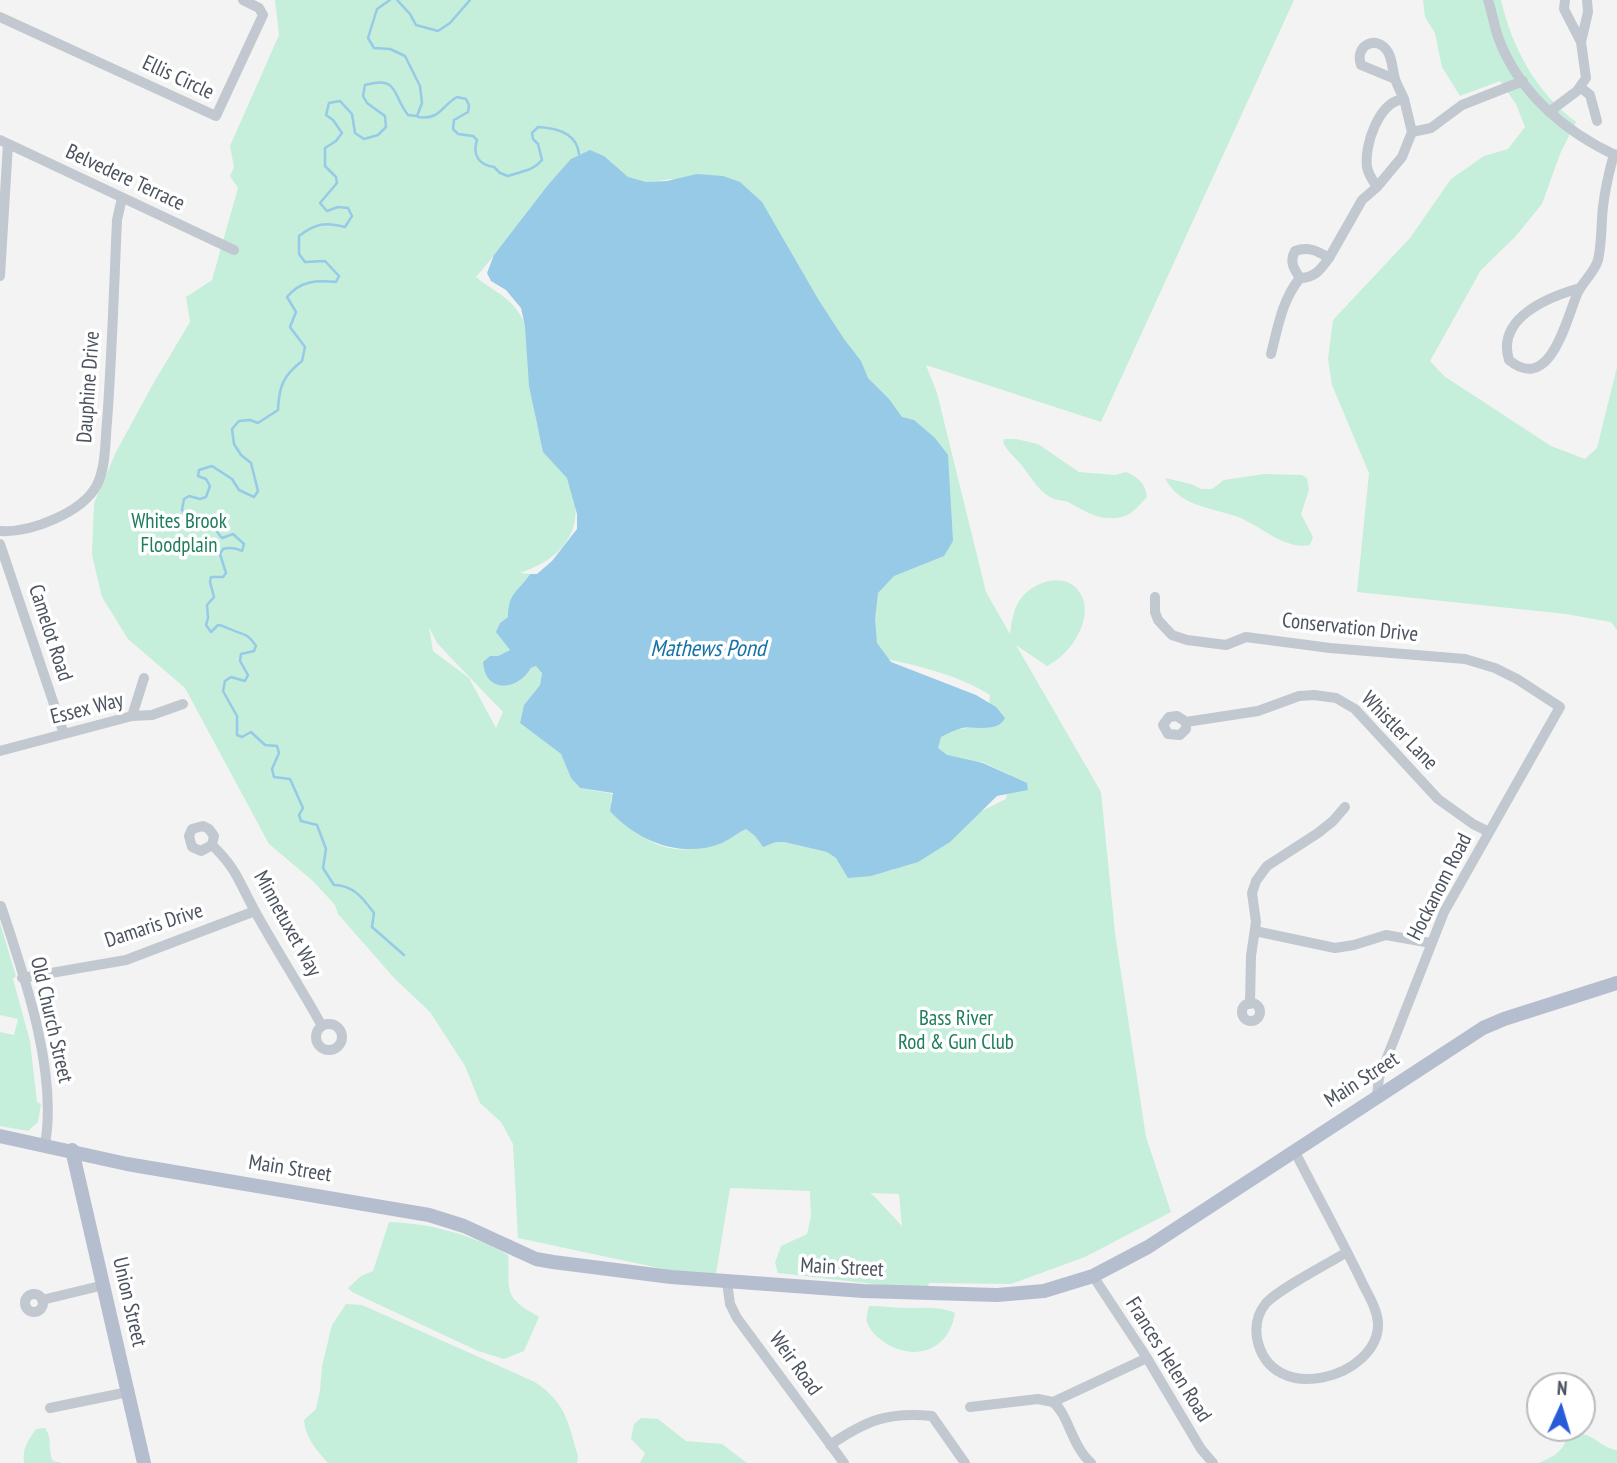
<!DOCTYPE html>
<style>
body{margin:0}
#map{position:relative;width:1617px;height:1463px;overflow:hidden;background:#f4f3f3;font-family:"PT Sans Narrow",sans-serif}
canvas{display:block}
.north{position:absolute;left:1526px;top:1372px;width:70px;height:70px;box-sizing:border-box;background:#fff;border:2px solid #b7babf;border-radius:50%;rotate:4deg;font-size:19px;font-weight:700;line-height:28px;text-align:center;color:#4b535f}
.north::after{content:'';display:block;margin:auto;width:24px;height:32px;background:#275bda;clip-path:polygon(50% 0,100% 100%,50% 72%,0 100%)}
</style>
<div id="map">
<canvas width="1617" height="1463"></canvas>
<div class="north">N</div>
</div>
<script>
const g = document.querySelector('canvas').getContext('2d');
g.lineJoin = 'round';
function fillPath(path, color) {
  g.fillStyle = color;
  g.fill(path, 'evenodd');
}
function strokePath(path, color, width, dash) {
  g.strokeStyle = color;
  g.lineWidth = width;
  g.lineCap = dash ? 'butt' : 'round';
  g.setLineDash(dash || []);
  g.stroke(path);
}
function drawText(font, color, halo, rows, align = 'center') {
  g.font = font + ' "PT Sans Narrow",sans-serif';
  g.lineWidth = 7;
  g.setLineDash([]);
  g.textBaseline = 'middle';
  g.strokeStyle = halo;
  g.fillStyle = color;
  for (const [text, x, y, turn = 0] of rows) {
    g.save();
    g.translate(x, y);
    g.rotate((+turn || 0) * Math.PI / 180);
    g.textAlign = isNaN(turn) ? turn : align;
    if (halo) g.strokeText(text, 0, 0);
    g.fillText(text, 0, 0);
    g.restore();
  }
}
const green = new Path2D(`
 M275 0H1294L1101 422 926 365 937 393 986 592 1010 634C1011 626 1013 611 1018 603 1028 584 1062 570 1078 590 1098 616 1070 655 1047 666L1016 645 1101 792 1115 933 1146 1137 1171 1212 1085 1257 1011 1284 929 1283 928 1286 900 1287 778 1273 775 1263 781 1246 807 1234 811 1217 810 1191 730 1188 715 1280 518 1238 513 1144 501 1122 480 1103 465 1066 430 1012 395 979 338 914 335 905 313 881 269 844 185 688 128 639 102 597 92 555 94 503 116 452 153 384 190 322 186 297 212 280 238 188 230 176 234 167 230 146 279 35ZM574 160 630 185 671 179 713 195 889 403 862 624 883 658C918 666 959 675 990 695L988 717 968 728 940 731 922 771 965 762H983L1010 775 1006 799 957 823 917 848 893 870 866 875 827 852 784 842H776L763 847 755 836 746 829C714 848 673 861 640 834 629 825 620 812 611 801L613 794 580 788 571 778 561 754 520 723 524 705 540 685 542 672 536 666 531 668C519 691 485 693 483 662L490 656H498L510 650 497 632 500 623 508 617C508 593 518 591 530 574L520 573C574 555 591 515 561 466 553 452 540 439 537 424 533 410 536 391 536 376 536 351 529 321 510 302 500 293 487 286 476 277ZM429 627 437 643 453 660 503 712 496 728 469 678 433 651ZM870 1193 899 1194 902 1226 874 1196Z
 M1423 0H1501C1512 48 1536 92 1576 122L1560 154 1542 204 1515 237 1481 270 1430 361 1444 376 1551 446 1585 459 1597 448 1617 367V630L1611 622 1566 614 1357 592 1369 473 1332 385 1328 359 1333 320 1410 238 1451 179 1484 156 1508 149 1525 127 1516 104 1500 81 1460 96 1442 67 1435 33 1425 17Z
 M1005 439H1016L1038 444 1079 472 1115 475 1126 472C1138 477 1145 483 1147 497 1140 504 1132 515 1122 517 1102 522 1086 512 1070 503 1065 500 1060 501 1054 499 1040 493 1032 479 1023 467 1016 458 1008 453 1003 442Z
 M1264 474 1302 475 1307 478 1309 490 1301 514 1313 537 1310 545C1282 550 1260 524 1235 516 1209 507 1179 506 1165 478L1191 484 1201 489H1212L1224 480Z
 M0 923 16 976 13 979 30 1041 37 1102 41 1104 38 1122 28 1131 0 1126V1032L14 1035 18 1019 0 1015Z
 M389 1222C429 1223 473 1235 508 1255 510 1269 505 1290 515 1300 521 1307 531 1312 539 1317L524 1351 504 1359 478 1351 352 1292 348 1288 361 1276 373 1271Z
 M346 1304 362 1305 535 1382C566 1403 568 1422 578 1456L577 1463H328C317 1451 305 1437 304 1420L316 1409 320 1390 322 1366 332 1325Z
 M869 1306C882 1306 896 1308 909 1308 926 1308 939 1306 955 1313 949 1353 910 1363 880 1339 875 1335 869 1329 867 1322 866 1317 868 1310 869 1306Z
 M641 1418 658 1419 686 1441 722 1444 747 1463H640L645 1453 631 1439 634 1424Z
 M45 1428C53 1439 47 1448 53 1461L63 1463H24C22 1449 28 1440 36 1429Z
 M1582 1434C1596 1436 1603 1449 1617 1450V1463H1539C1552 1457 1560 1454 1566 1441Z`);
const water = new Path2D(`
 M590 150 604 156 628 177 646 182 667 181 697 174 723 176 740 182 762 202 818 299 844 339 861 361 868 378 889 399 902 417 914 420 935 438 948 455 953 541 944 556 894 576 878 593 875 619 877 643 891 662 976 695 996 707 1005 718C997 733 976 726 962 728 955 730 948 733 941 737L938 748 947 755 983 763 1027 783 1028 790 997 796 950 842 918 862 871 876 848 878 836 858 827 852 784 842H776L763 847 755 836 746 829C738 833 730 839 722 843 682 859 638 842 610 811L613 793 580 788 571 778 561 754 520 723 524 705 540 685 542 673 536 666 531 668C518 691 485 694 483 662L490 656H498L510 650 496 632 500 623 508 617C508 592 518 592 530 574H537L552 561 577 529V514L567 478 543 452 529 386 525 326 521 308 506 290 491 281 487 273 494 255 548 185 571 159Z`);
const stream = new Path2D(`
 M390 0 377 9 368 38 374 48 390 49 405 56 420 86 422 103 417 116 408 115C392 95 399 75 365 85L363 96 367 103 385 116 386 127 378 135 364 139 355 133 352 114 340 101 329 103 326 115 333 120 342 133 336 141 325 148V166L336 177 337 183 320 203 327 211 338 207 348 208 352 216 345 227C325 222 316 223 299 236V254L305 262 325 261 339 276 336 282C316 280 300 281 287 297L296 312 290 327 305 347 302 361C283 376 279 386 278 410L258 423 250 420 239 421 232 429 234 444 241 455 251 463 258 491 254 497 239 490 232 479 212 466 199 470 198 476 206 479 210 486 206 497 200 499 189 496 184 499 182 510 187 519 205 515C213 521 215 531 222 538L233 534 244 544 242 551C235 547 230 547 223 549L220 554 226 573 223 577H211L210 582 214 597 207 605 208 618 206 625 211 632 218 625C222 625 226 628 230 629 244 636 246 631 256 646L254 651 241 654 240 661 248 675 245 681 231 677 225 681 223 691 237 716V735L242 737 251 732 265 745 277 746 279 753 272 769 274 777 290 779 303 808 299 815 301 821 317 825 326 849 323 868 334 885C353 885 363 898 374 913L372 927 404 955
 M397 0 410 14 416 25 438 31 450 23 470 0
 M418 117C441 120 441 106 457 97L466 99 469 105 468 112 454 120 453 129 458 134 473 136 477 140C472 155 479 165 494 167L500 173 508 176C521 171 532 172 542 160L538 144 533 139 532 133 538 127C557 128 577 133 579 154`);
const minor = new Path2D(`
 M1488 0C1492 12 1494 25 1498 37 1518 92 1565 132 1617 156
 M0 17 216 116 263 15 259 8 243 0
 M1581 42 1588 12 1587 0
 M1580 87 1590 95 1597 121
 M1549 112 1577 91 1586 78 1581 42 1564 9 1565 0
 M1412 132 1431 128 1462 105 1523 81
 M0 140 234 250
 M1377 187 1402 157 1412 132 1404 99
 M1329 258 1362 200 1377 187C1373 181 1368 174 1367 167 1364 145 1379 101 1404 99 1401 92 1397 85 1395 79 1392 69 1393 61 1388 52 1377 34 1354 45 1361 65L1395 79
 M0 276 8 144
 M1580 288C1548 297 1496 318 1509 360 1551 395 1567 316 1578 292 1584 280 1594 273 1598 260 1602 243 1601 224 1603 207 1605 189 1609 172 1614 154
 M1271 354C1278 327 1282 300 1300 278 1315 278 1321 269 1329 258 1318 251 1308 246 1295 251 1289 262 1294 269 1300 278
 M0 531C30 533 82 513 97 485 106 467 105 442 107 422 112 355 114 287 117 220L122 198
 M0 544 64 734
 M1155 597V612L1158 620 1172 635 1187 640 1226 645 1246 637 1330 648 1465 659 1495 668 1517 679 1560 707 1444 912 1379 1078 1377 1096
 M132 716 144 678
 M1186 722V729L1180 735 1168 734 1163 725 1169 717 1177 716 1186 722 1258 711 1299 696 1314 695 1336 698 1355 709 1438 799 1473 824 1489 832
 M0 751 132 716 152 715 183 704
 M212 845 214 836 209 829 203 826 192 829 189 836 192 847 201 851 212 845C238 870 239 883 256 913 277 951 301 988 322 1026
 M1 906C24 975 58 1072 45 1144
 M1255 931 1335 948 1354 945 1386 935 1431 943
 M22 978 126 960 255 911
 M1242 1012a9 9 0 1 1 18 0a9 9 0 1 1-18 0Z
 M1250 1004 1251 956 1256 922 1252 893 1256 881 1267 866 1318 833 1333 821 1345 807
 M316 1037a13 13 0 1 1 26 0a13 13 0 1 1-26 0Z
 M1294 1150C1316 1193 1339 1235 1360 1278 1366 1292 1377 1307 1378 1323 1380 1377 1270 1409 1257 1338 1255 1326 1258 1313 1266 1303 1282 1287 1326 1265 1347 1252
 M1093 1276 1147 1358 1201 1449 1213 1463
 M727 1282 730 1304 737 1318 844 1463
 M25 1303a9 9 0 1 1 18 0a9 9 0 1 1-18 0Z
 M42 1300 104 1285
 M1053 1402C1069 1415 1071 1445 1091 1463
 M970 1407 1038 1399 1053 1402 1147 1358
 M50 1408 128 1392
 M830 1445C867 1420 887 1412 932 1416L965 1463`);
const major = new Path2D(`
 M0 1136 127 1164 429 1215 464 1226 536 1259 553 1262 671 1277 863 1291 997 1295 1044 1291 1093 1276 1148 1247 1483 1028 1504 1019 1617 983
 M72 1150 144 1463`);
const streetNames = [
 ["Ellis Circle",178,78,25],
 ["Belvedere Terrace",125,178,25],
 ["Dauphine Drive",89,387,-86],
 ["Conservation Drive",1350,628,6],
 ["Camelot Road",50,633,72],
 ["Essex Way",87,709,-14],
 ["Whistler Lane",1399,731,46],
 ["Hockanom Road",1440,887,-63],
 ["Minnetuxet Way",287,924,61],
 ["Damaris Drive",154,926,-18],
 ["Old Church Street",51,1020,77],
 ["Main Street",1362,1080,-33],
 ["Main Street",290,1169,9],
 ["Main Street",842,1268,3],
 ["Union Street",129,1302,77],
 ["Frances Helen Road",1168,1360,58],
 ["Weir Road",795,1364,54]
];
const parkNames = [
 ["Whites Brook",179,522],
 ["Floodplain",179,546],
 ["Bass River",956,1019],
 ["Rod & Gun Club",956,1043]
];
const waterNames = [
 ["Mathews Pond",708,649]
];
fillPath(green, '#c5eedb');
fillPath(water, '#96cae7');
strokePath(stream, '#96cae7', 2.5);
strokePath(minor, '#c1c8d0', 10);
strokePath(major, '#b5becf', 14);
drawText('21px', '#4b535f', '#fff', streetNames);
drawText('21px', '#1e7e5c', '#fff', parkNames);
drawText('italic 23px', '#1673a7', '#fff', waterNames);
</script>
